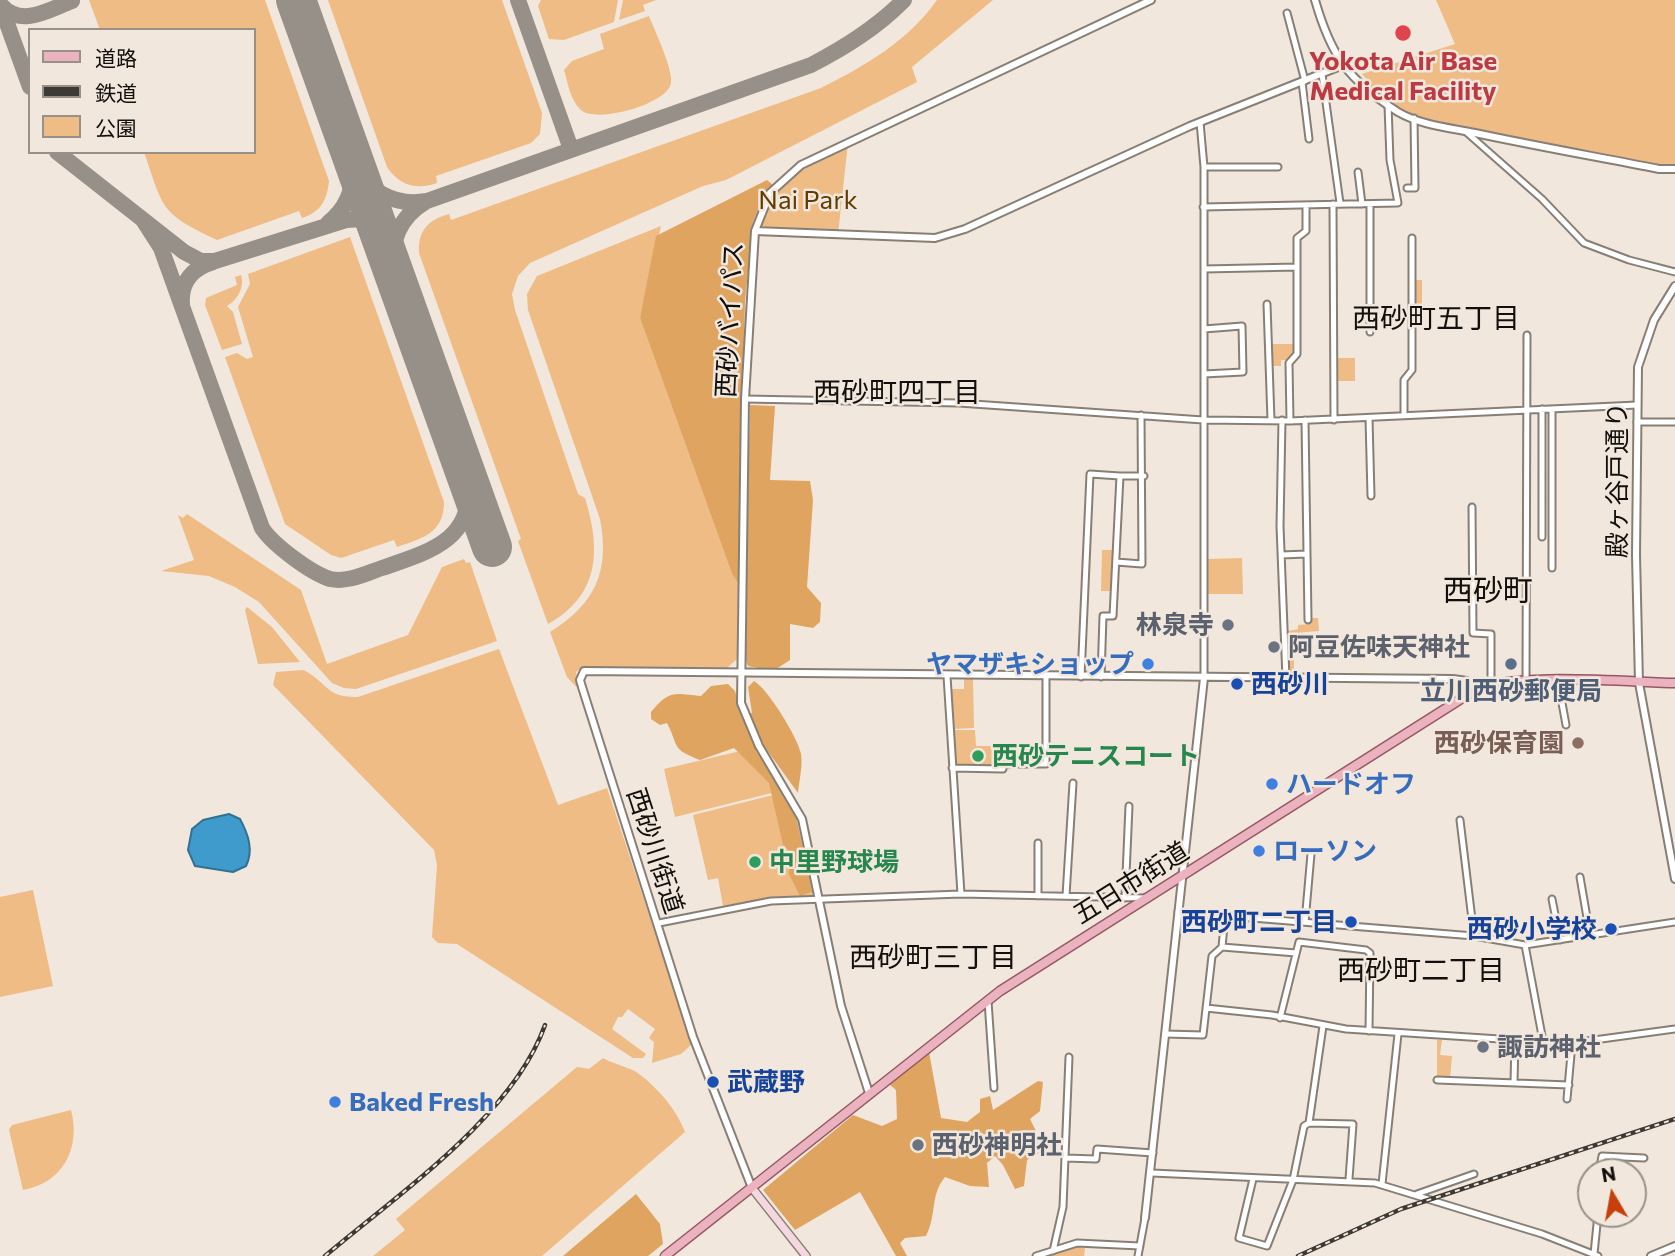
<!DOCTYPE html>
<meta charset="utf-8">
<style>
body{margin:0}
#map{position:relative;width:1675px;height:1256px;overflow:hidden;background:#f1e7dd;font-family:Commissioner,"Noto Sans JP",sans-serif}
canvas{display:block}
.legend{position:absolute;left:28px;top:28px;width:228px;height:126px;box-sizing:border-box;background:#f1e7dd;border:2px solid #989189;margin:0;padding:9px 12px;list-style:none;font-size:21px;color:#120f0c}
.legend li{display:flex;align-items:center;gap:14px;height:35px}
.legend b{width:35px;border:2px solid #989189}
.north{position:absolute;left:1577px;top:1158px;width:70px;height:70px;box-sizing:border-box;background:#f1e7dd;border:2px solid #989189;border-radius:50%;rotate:350deg;font-size:19px;font-weight:700;line-height:28px;text-align:center;color:#120f0c}
.north::after{content:'';display:block;margin:auto;width:24px;height:32px;background:#c73f0a;clip-path:polygon(50% 0,100% 100%,50% 72%,0 100%)}
</style>
<div id="map">
<canvas width="1675" height="1256"></canvas>
<ul class="legend">
<li><b style="height:9px;background:#ebb2bf"></b>道路</li>
<li><b style="height:9px;background:#3d3934"></b>鉄道</li>
<li><b style="height:19px;background:#eebc84"></b>公園</li>
</ul>
<div class="north">N</div>
</div>
<script>
const g = document.querySelector('canvas').getContext('2d');
g.lineJoin = 'round';
function fillPath(path, color) {
  g.fillStyle = color;
  g.fill(path, 'evenodd');
}
function trace(path, color, width, dash) {
  g.strokeStyle = color;
  g.lineWidth = width;
  g.lineCap = dash ? 'butt' : 'round';
  g.setLineDash(dash || []);
  g.stroke(path);
}
function write(font, color, halo, rows, align = 'center') {
  g.font = font + ' Commissioner,"Noto Sans JP",sans-serif';
  g.lineWidth = 5;
  g.setLineDash([]);
  g.textBaseline = 'middle';
  g.strokeStyle = halo;
  g.fillStyle = color;
  for (const [text, x, y, turn = 0] of rows) {
    g.save();
    g.translate(x, y);
    g.rotate((+turn || 0) * Math.PI / 180);
    g.textAlign = isNaN(turn) ? turn : align;
    if (halo) g.strokeText(text, 0, 0);
    g.fillText(text, 0, 0);
    g.restore();
  }
}
fillPath(new Path2D(`
 M89,0H265L329,181C327,200 321,212 302,218L299,211L217,240C160,213 164,210 144,152H254V30H100Z
 M328,0H502L542,113L540,134L531,143L436,176L437,183C416,190 400,186 387,167Z
 M541,0H618L614,22L564,40L549,39L538,6Z
 M623,0H656L643,5L645,11L619,20Z
 M937,0H993L912,67L917,82L726,180L703,186L530,263L518,276L512,294L515,310L578,494L585,498C601,550 600,595 548,624L518,541L521,539L419,253C418,230 428,220 449,214L451,220L821,88C865,66 908,41 937,0Z
 M1436,0H1675V168L1659,169L1418,120L1398,112L1367,83L1369,82L1362,74L1455,44Z
 M649,16C655,32 673,68 671,83C668,104 596,124 581,110C570,100 568,83 564,70L572,61L604,49L600,34Z
 M848,143L838,234L755,231C774,174 798,168 848,143Z
 M661,226L640,318L732,574L738,583L737,659L727,668L582,667L576,672L580,691L567,677L550,632C595,604 610,572 600,519L528,310L527,294L537,276Z
 M350,237L444,502C444,533 423,538 397,547L394,540L341,558L331,555L285,524L225,357L237,353L247,359L253,357L238,307L250,284L248,274Z
 M241,275C245,288 237,300 227,306L233,312L242,344L222,350L205,305L206,298L237,285L235,277Z
 M1416,280H1422V310H1416Z
 M1272,344H1295V353L1289,360H1281V366H1272Z
 M1336,358H1355V381H1335Z
 M187,514L301,590L327,664L408,635L442,567L464,559L466,563L470,562L497,641L356,689L344,688L332,683L259,602L235,587L209,576L161,571L194,560L178,515L183,518Z
 M1102,550H1114L1112,591H1101Z
 M1242,558L1243,594H1208L1207,559Z
 M247,607L272,627L300,662L258,664L245,610Z
 M1311,618H1318L1319,631L1294,633V675H1288V631L1298,629V625L1311,624Z
 M499,649L558,805L607,788L692,1044L681,1054L652,1063L654,1042L649,1038L655,1029L628,1009L622,1017H618L612,1029L646,1054L643,1058H633L457,944L438,943L432,937L437,865L434,850L273,685L276,672L303,670C327,681 325,698 358,697Z
 M964,679H973L974,728L953,729L951,689H964Z
 M953,730H975L976,746H999L1002,767L955,766Z
 M749,749L780,791L675,817L664,769Z
 M781,793C802,824 806,860 813,896L776,897L723,906L718,878L708,880L693,815Z
 M33,890L53,986L0,997V897Z
 M1498,914L1500,922L1477,926L1475,918Z
 M1437,1040H1442L1440,1055L1452,1056L1450,1078L1437,1077Z
 M603,1058C613,1064 632,1068 639,1074C659,1089 676,1109 685,1132L542,1256H373L405,1230L396,1219L577,1067L589,1069Z
 M71,1110C81,1148 63,1183 23,1190L9,1130L12,1125Z
 M1075,1246L1085,1248L1084,1256H1051Z`), '#eebc84');
fillPath(new Path2D(`
 M767,180L773,185L762,200L753,222L745,301L738,583L732,574L640,318L656,236Z
 M750,405L775,406L770,480L810,481L813,500L807,587L821,603L820,622L813,628L790,624V660L773,671L748,666L744,657Z
 M754,681C768,689 798,738 801,754C803,765 799,782 798,793L764,746L756,751L794,807L812,892L800,896L789,874V864L795,856L783,845L769,783L734,748L700,760C670,748 680,748 667,723L660,725L651,719V712C669,690 674,693 701,696L711,686L728,684L735,691L742,715L752,713L748,687Z
 M929,1052L941,1118L967,1122L980,1112V1099L990,1096L993,1110L1038,1081L1043,1082L1040,1111L1030,1119L1036,1131L1039,1153L1027,1160L1024,1186L1015,1189L1003,1165L995,1156L987,1163L989,1187L970,1186L945,1177C930,1195 937,1214 926,1236L905,1238L900,1243L907,1256H896L860,1192L795,1230L763,1190L853,1115L882,1126L897,1119L896,1090L889,1084Z
 M636,1194L660,1224L663,1244L648,1256H563Z`), '#dfa45f');
const water = new Path2D(`
 M229,814L240,819C248,834 254,850 246,866L233,872L195,866L188,850L192,829L203,820Z`);
fillPath(water, '#3f9bcb');
trace(water, '#327192', 2);
trace(new Path2D(`
 M518,0L571,149
 M0,4L30,87
 M1,5C21,28 48,10 72,1
 M57,152L184,252L201,261H215L346,220L364,219L376,225
 M357,170C374,195 397,206 427,201L811,65C846,47 876,28 904,0
 M143,220L161,248L262,528C273,545 311,573 330,579C348,583 367,573 382,568C429,552 478,539 467,477
 M328,223C350,206 356,183 352,156
 M393,271C391,242 398,218 425,202
 M182,304C180,281 193,268 213,262`), '#979088', 16);
trace(new Path2D(`
 M296,0L492,547`), '#979088', 40);
const minor = new Path2D(`
 M1287,13L1305,81
 M1322,74L1340,203
 M1302,82L1309,139
 M1200,122L1204,167V678
 M1465,131L1542,199L1584,243L1629,260L1675,272
 M1204,167H1278
 M1358,172L1362,204
 M1407,188H1415L1414,118
 M1333,204L1334,420
 M1370,204V332
 M1203,207L1398,203L1390,160L1388,105
 M1204,269L1297,267
 M1267,304L1271,420
 M1204,329L1242,326L1243,372L1204,374
 M745,399L959,403L1203,420L1290,421L1637,405
 M1404,415V380L1412,370V238
 M1369,418L1371,496
 M1282,420L1280,526L1286,679
 M1305,420L1308,620
 M1290,421L1289,363L1297,354V238L1306,231V205
 M1637,422H1675
 M1472,507L1473,633L1491,634V683
 M1542,537V409
 M1281,555L1307,554
 M1116,562L1142,564L1141,415
 M1552,568V409
 M947,676L961,894
 M1081,677L1090,474L1120,476
 M1101,677L1103,616H1113L1120,476H1144
 M1526,681L1527,335
 M1558,681L1566,725
 M952,768L1003,769V764H1046V676
 M1460,820L1474,936
 M1580,877L1590,935
 M1038,896V843
 M1066,896L1073,783
 M1125,898L1129,806
 M1552,899L1560,940
 M1178,912L1474,936L1525,945L1675,922
 M1225,915L1222,947L1296,953
 M1305,922L1311,854
 M659,923L771,901L961,894L1147,898
 M1525,945L1543,1041
 M988,1001L994,1088
 M1206,1008L1272,1015L1346,1029L1515,1040L1572,1043L1675,1029
 M1280,1018L1299,942L1366,950L1370,953L1369,1031
 M1165,1034L1203,1035L1212,956L1222,947
 M1437,1080L1569,1085
 M1514,1083L1515,1040
 M1567,1099L1572,1043
 M1309,1123L1353,1124L1349,1179
 M1066,1158L1096,1159L1097,1149L1153,1153
 M1599,1172L1602,1156L1644,1158
 M1152,1173L1375,1183L1542,1234L1598,1256
 M1253,1179L1239,1238L1267,1246L1293,1180L1304,1126L1309,1123L1323,1026
 M1382,1184L1398,1034
 M1417,1194L1474,1174
 M1053,1251L1063,1207L1069,1057
 M1594,1254L1598,1214
 M1036,1256L1077,1243L1140,1246
 M1138,1256L1145,1218`);
const tertiary = new Path2D(`
 M1315,0C1331,56 1348,80 1398,112C1420,125 1451,128 1475,133C1536,146 1598,157 1659,169H1675
 M755,231L935,238L965,229L1190,126L1343,65
 M1675,286L1654,320L1638,367L1636,555L1639,683L1675,879
 M869,1093L841,1006L802,819L759,746L741,703L745,399L755,231L770,193L801,165L1151,0
 M752,1188L693,1037L582,687L580,680L584,671L1453,679L1467,681L1475,690
 M1145,1218L1204,678
 M1651,1256L1675,1246`);
const secondary = new Path2D(`
 M752,1188L806,1256`);
const primary = new Path2D(`
 M665,1256L1000,991L1475,690C1512,672 1628,682 1675,683`);
trace(minor, '#877f76', 9);
trace(tertiary, '#877f76', 10);
trace(secondary, '#877f76', 10);
trace(primary, '#965764', 11);
trace(minor, '#fff', 5);
trace(tertiary, '#fff', 6);
trace(secondary, '#f5d8df', 7);
trace(primary, '#ebb2bf', 8);
const rail = new Path2D(`
 M325,1256C397,1195 513,1116 545,1025
 M1298,1256L1401,1209L1675,1119`);
trace(rail, '#3d3934', 4.5);
trace(rail, '#f1e7dd', 2, [5]);
for (const [x, y, r, color] of [
 [1403,33,9,"#e0444e"],
 [1228,625,7,"#6b7280"],
 [1274,647,7,"#6b7280"],
 [1148,664,7,"#3f7fe0"],
 [1511,664,7,"#5c6f8a"],
 [1237,684,7,"#1a4fb4"],
 [1578,743,7,"#8d6e63"],
 [978,756,7,"#2e9e5b"],
 [1272,784,7,"#3f7fe0"],
 [1259,851,7,"#3f7fe0"],
 [755,862,7,"#2e9e5b"],
 [1351,922,7,"#1a4fb4"],
 [1611,929,7,"#1a4fb4"],
 [1483,1047,7,"#6b7280"],
 [713,1082,7,"#1a4fb4"],
 [335,1102,7,"#3f7fe0"],
 [918,1145,7,"#6b7280"]
]) {
  const dot = new Path2D();
  dot.arc(x, y, r, 0, 2 * Math.PI);
  g.fillStyle = color;
  g.fill(dot);
  trace(dot, '#f1e7dd', 2.5);
}
write('bold 26px', '#be3a42', '#f1e7dd', [
 ["Yokota Air Base",1403,61],
 ["Medical Facility",1403,91]
]);
write('26px', '#613b00', '#f1e7dd', [
 ["Nai Park",808,200]
]);
write('26px', '#120f0c', '#f1e7dd', [
 ["西砂バイパス",730,320,-87],
 ["殿ヶ谷戸通り",1617,480,-90],
 ["西砂川街道",655,851,72],
 ["五日市街道",1131,883,-32]
]);
write('bold 26px', '#5b616d', '#f1e7dd', [
 ["林泉寺",1214,625,"right"],
 ["阿豆佐味天神社",1288,647],
 ["諏訪神社",1497,1047],
 ["西砂神明社",932,1145]
], 'left');
write('bold 26px', '#366cbe', '#f1e7dd', [
 ["ヤマザキショップ",1134,664,"right"],
 ["ハードオフ",1286,784],
 ["ローソン",1273,851],
 ["Baked Fresh",349,1102]
], 'left');
write('bold 26px', '#164399', '#f1e7dd', [
 ["西砂川",1251,684],
 ["西砂町二丁目",1337,922,"right"],
 ["西砂小学校",1597,929,"right"],
 ["武蔵野",727,1082]
], 'left');
write('bold 26px', '#4e5e75', '#f1e7dd', [
 ["立川西砂郵便局",1511,691]
]);
write('bold 26px', '#785e54', '#f1e7dd', [
 ["西砂保育園",1564,743]
], 'right');
write('bold 26px', '#27864d', '#f1e7dd', [
 ["西砂テニスコート",992,756],
 ["中里野球場",769,862]
], 'left');
write('28px', '#120f0c', '#f1e7dd', [
 ["西砂町五丁目",1436,319],
 ["西砂町四丁目",897,393],
 ["西砂町三丁目",933,958],
 ["西砂町二丁目",1421,971]
]);
write('30px', '#120f0c', '#f1e7dd', [
 ["西砂町",1488,591]
]);
</script>
